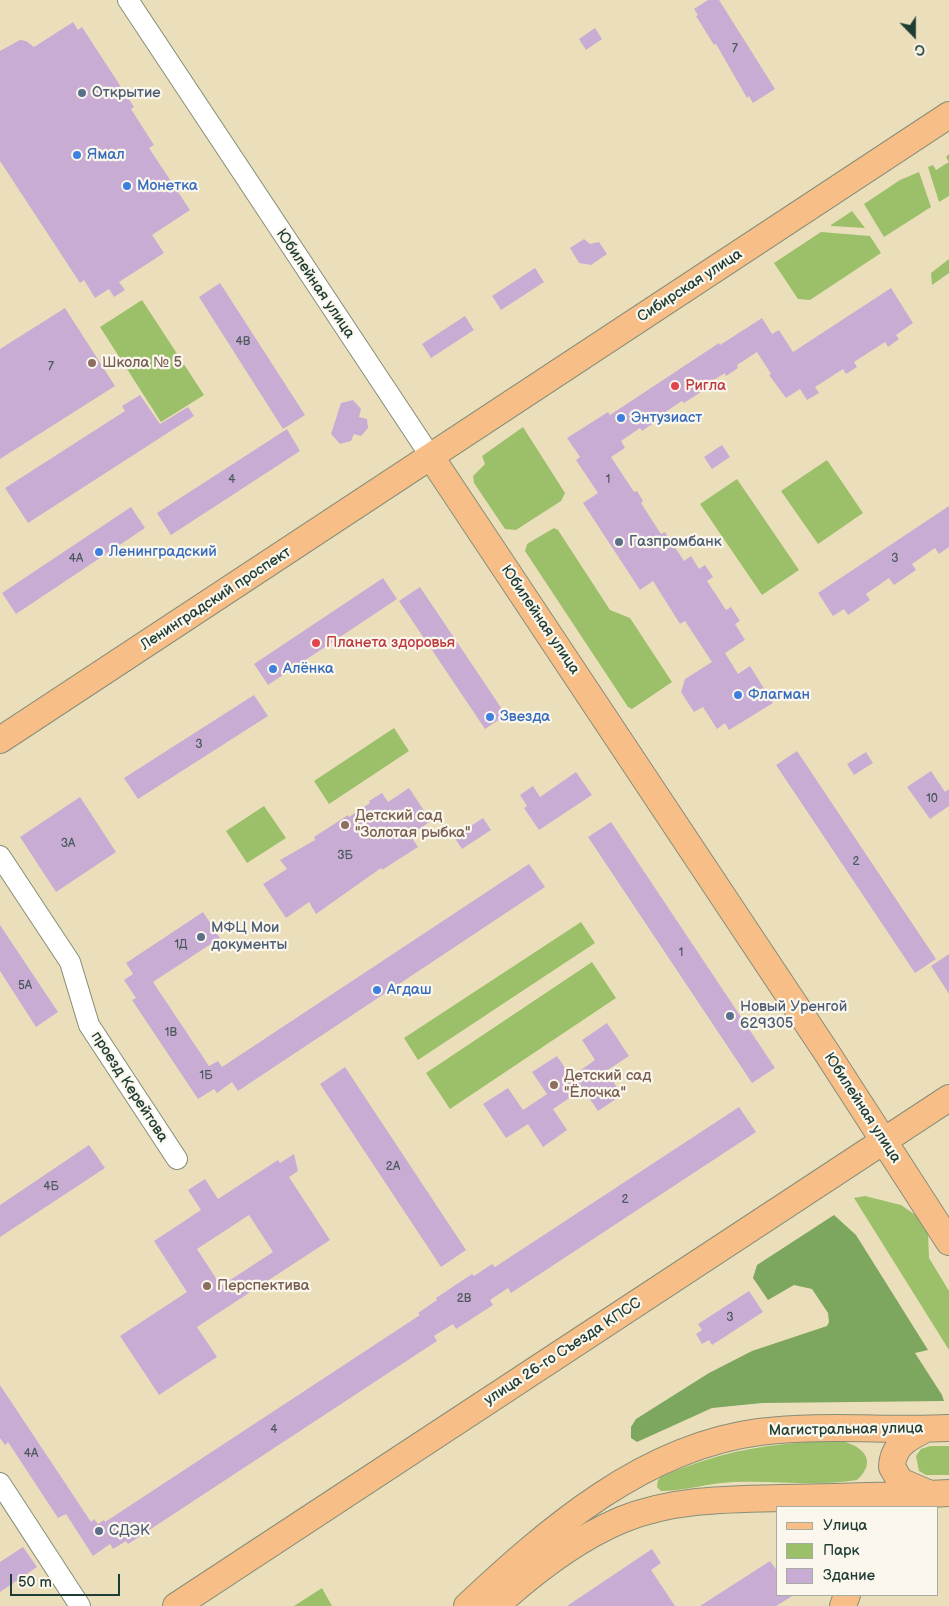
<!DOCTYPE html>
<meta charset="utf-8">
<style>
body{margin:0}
#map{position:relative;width:949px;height:1606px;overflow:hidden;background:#ebdfbb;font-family:"Balsamiq Sans",sans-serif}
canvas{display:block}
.legend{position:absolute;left:776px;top:1506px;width:162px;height:90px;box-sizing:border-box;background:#fbf7ec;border:1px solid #a3ada2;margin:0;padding:6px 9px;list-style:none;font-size:15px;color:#1f3d34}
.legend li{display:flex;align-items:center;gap:10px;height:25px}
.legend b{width:25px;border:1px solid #a3ada2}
.north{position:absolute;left:889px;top:10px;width:50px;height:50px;-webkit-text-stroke:4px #fbf7ec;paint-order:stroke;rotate:158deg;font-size:14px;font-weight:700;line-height:20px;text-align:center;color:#1f3d34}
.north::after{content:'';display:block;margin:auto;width:18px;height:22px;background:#1f3d34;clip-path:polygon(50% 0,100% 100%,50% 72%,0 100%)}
.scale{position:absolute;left:10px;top:1574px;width:110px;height:22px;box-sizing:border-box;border:2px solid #1f3d34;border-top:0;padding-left:6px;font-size:15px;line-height:18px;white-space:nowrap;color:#1f3d34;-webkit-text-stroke:4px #fbf7ec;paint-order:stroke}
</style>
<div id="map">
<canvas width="949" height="1606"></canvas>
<ul class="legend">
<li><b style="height:6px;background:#f7be87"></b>Улица</li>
<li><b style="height:14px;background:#9cc06a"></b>Парк</li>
<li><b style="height:14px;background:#c9acd4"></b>Здание</li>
</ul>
<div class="north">С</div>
<div class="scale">50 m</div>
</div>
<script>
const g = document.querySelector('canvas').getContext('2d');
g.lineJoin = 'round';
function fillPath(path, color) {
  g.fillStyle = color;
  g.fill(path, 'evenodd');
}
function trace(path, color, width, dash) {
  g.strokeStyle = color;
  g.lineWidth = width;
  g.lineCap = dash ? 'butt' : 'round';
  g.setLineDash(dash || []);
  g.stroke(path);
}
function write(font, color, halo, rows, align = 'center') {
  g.font = font + ' "Balsamiq Sans",sans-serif';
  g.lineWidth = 4.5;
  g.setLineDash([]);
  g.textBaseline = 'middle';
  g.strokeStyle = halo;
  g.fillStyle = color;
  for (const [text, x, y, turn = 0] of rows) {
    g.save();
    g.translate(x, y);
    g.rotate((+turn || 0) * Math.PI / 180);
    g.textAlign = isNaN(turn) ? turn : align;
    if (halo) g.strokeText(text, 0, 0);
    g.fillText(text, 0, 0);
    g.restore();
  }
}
fillPath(new Path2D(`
 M949,154V196L939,202L928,167L933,165L936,170L949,162L946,157Z
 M919,172L931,207L884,237L864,204L900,180Z
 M852,211L865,228L831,226V225Z
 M821,232L870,236L881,253L810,300L798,299L774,263Z
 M949,259V273L932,285L931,273Z
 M142,300L204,395L161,422L100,327Z
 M523,427L565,493L561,501L516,530L505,529L474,483L473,476L485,464L482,456Z
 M827,460L863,513L818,544L781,491Z
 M737,479L799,570L762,595L700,504Z
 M554,528L558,530L610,610L630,618L672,682L632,709L628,707L525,551L527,544Z
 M394,728L409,751L329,804L314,781Z
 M264,806L286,838L247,863L226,831Z
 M581,922L595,943L418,1060L404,1038Z
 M592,962L616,998L450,1109L426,1073Z
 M865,1196L901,1205L917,1216L928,1232L929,1258L949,1291V1350L854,1198Z
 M837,1440C860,1444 880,1459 857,1480C817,1487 774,1480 734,1482C709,1483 684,1491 661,1491L657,1487L658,1480L661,1477C725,1449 769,1444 837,1440Z
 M930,1446H949V1475H926L919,1471L916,1456L921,1449Z
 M322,1588L332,1606H294Z`), '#9cc06a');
fillPath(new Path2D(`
 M834,1215L856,1235L928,1350L915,1353L942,1395L944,1401L762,1403L712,1408L637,1442L631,1438V1427L636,1419L709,1373L752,1351L827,1326L829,1322L828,1313L812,1289L794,1285L768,1300L753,1278L757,1265Z`), '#7da65e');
fillPath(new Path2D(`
 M708,0H719L775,89L753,103L749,96L747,98L716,44L714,45L696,16L698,15L694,9Z
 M73,22L78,30L82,27L134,107L131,109L154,145L149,148L190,210L152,235L164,253L119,282L125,290L114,297L109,289L95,298L84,280L80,283L0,161V51L20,40L26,41L34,47Z
 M595,28L602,39L586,50L579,39Z
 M584,239L590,244L599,242L607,254L591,265L579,263L570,248Z
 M535,268L544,282L501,310L492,296Z
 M220,283L305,415L283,429L199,297Z
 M891,288L913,323L896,335L899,339L888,347L885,342L854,362L857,367L846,374L843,369L815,387L819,393L807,400L800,389L786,398L769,375L771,374L757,352L737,365L738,368L726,376L725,373L699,389L701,392L684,403L682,401L656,418L658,420L642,431L640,428L621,441L625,448L611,457L634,492L637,491L643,501L641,503L661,534L665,532L684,561L691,556L699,569L705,565L713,577L707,581L726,610L731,607L740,621L735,624L745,640L725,653L738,674L750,666L773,703L729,730L725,723L717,729L703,707L694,712L681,692L685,679L712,662L685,621L680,624L653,581L640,590L583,503L598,493L576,460L580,457L567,438L608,412L610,415L719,343L720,345L762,318L772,334L779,330L793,352Z
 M65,308L115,386L0,459V349Z
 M465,316L474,330L431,358L422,344Z
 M140,395L160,424L188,407L194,416L28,523L5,488L125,411L122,406Z
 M353,400L361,409L359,417L367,419L368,428L361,436L354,434L351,441L340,444L331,434L341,403Z
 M287,429L300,451L171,535L157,513Z
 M722,445L730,457L712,469L704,457Z
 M949,506V547L939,554L935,548L912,564L916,570L894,585L889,578L866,594L870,600L848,615L844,609L833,616L818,593Z
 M131,507L145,528L16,614L2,593Z
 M383,578L397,599L268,685L254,664Z
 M420,587L506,715L485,729L399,601Z
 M254,695L268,716L138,799L124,778Z
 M797,751L936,959L915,973L776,765Z
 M866,752L873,763L854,775L847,764Z
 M931,771L945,792L949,789V806L930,819L907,787Z
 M576,772L592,795L539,830L524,808L527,806L520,795L533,786L540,797Z
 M409,788L431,821L410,835L418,847L382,870L381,868L316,914L309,902L286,918L263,884L287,869L280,860L315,840L314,837L348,815L349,817L370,803L369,801L382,793L388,802Z
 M80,797L116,852L56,892L20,837Z
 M483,818L491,830L462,849L454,837Z
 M611,822L775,1068L752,1083L588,837Z
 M529,864L545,887L238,1091L232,1082L217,1093L214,1089L198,1099L132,1000L136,998L124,980L133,974L126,963L203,912L220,938L153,982L209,1066L218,1061L222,1067Z
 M0,925L58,1012L36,1027L0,971Z
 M949,954V994L931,966Z
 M607,1023L629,1056L606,1071L622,1095L598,1111L583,1089L553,1109L567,1130L543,1147L528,1124L506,1138L483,1104L508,1088L523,1110L547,1094L532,1072L557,1056L571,1077L595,1060L582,1040Z
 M345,1067L466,1250L441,1267L320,1084Z
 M739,1107L756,1132L511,1293L508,1288L490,1300L493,1305L456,1329L453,1324L434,1336L437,1341L128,1544L126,1541L113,1549L110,1544L93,1556L66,1514L58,1518L8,1442L5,1445L0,1438V1385L91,1522L94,1519L98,1524L104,1520L105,1522L420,1315L418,1313L437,1300L436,1298L472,1274L474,1276L492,1264L495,1267Z
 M89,1145L105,1168L0,1237V1205Z
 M294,1154L298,1171L289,1177L330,1240L197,1327L217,1357L159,1395L120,1336L187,1292L154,1241L201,1210L188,1190L205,1179L218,1199L278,1160L280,1163ZM249,1215L273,1252L221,1286L197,1249Z
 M749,1291L763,1312L712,1345L709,1340L702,1344L696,1334L702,1330L698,1324Z
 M23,1547L37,1567L0,1592V1562Z
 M652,1549L661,1563L651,1570L675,1606H567Z
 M770,1561L778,1572V1595H794L776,1606H700Z`), '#c9acd4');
const minor = new Path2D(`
 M128,0L431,457
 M0,856L70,962L89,1025L177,1159
 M0,1483L80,1606`);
const major = new Path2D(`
 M431,457L827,1053L949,1242
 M0,740L949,115
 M926,1429C908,1438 893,1445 892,1467L900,1481L928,1493
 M176,1606L949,1098
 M467,1606C549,1529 644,1447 759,1432C822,1424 886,1431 949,1428
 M496,1606C533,1572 574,1540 621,1520C672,1499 728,1499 782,1498C837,1497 893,1496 949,1493
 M843,1606L847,1595`);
trace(minor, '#858e78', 22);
trace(major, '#858e78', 28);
trace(minor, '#fff', 20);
trace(major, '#f7be87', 26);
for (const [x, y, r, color] of [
 [82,93,5,"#5c6f8a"],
 [77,155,5,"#3f7fe0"],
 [127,186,5,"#3f7fe0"],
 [92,363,5,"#8d6e63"],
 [675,386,5,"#e0444e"],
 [621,418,5,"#3f7fe0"],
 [619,542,5,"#5c6f8a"],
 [99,552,5,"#3f7fe0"],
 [316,643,5,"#e0444e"],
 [273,669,5,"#3f7fe0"],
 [738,695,5,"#3f7fe0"],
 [490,717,5,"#3f7fe0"],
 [345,825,5,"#8d6e63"],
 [201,937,5,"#5c6f8a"],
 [377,990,5,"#3f7fe0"],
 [730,1016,5,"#5c6f8a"],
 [554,1085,5,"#8d6e63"],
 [207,1286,5,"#8d6e63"],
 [99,1531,5,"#5c6f8a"]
]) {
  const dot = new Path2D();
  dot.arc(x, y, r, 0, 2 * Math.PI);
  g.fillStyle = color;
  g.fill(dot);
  trace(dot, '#fbf7ec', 2);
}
write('12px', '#4a595c', null, [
 ["7",735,49],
 ["4В",243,342],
 ["7",51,367],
 ["4",232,480],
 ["1",608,480],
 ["4А",76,559],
 ["3",895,559],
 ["3",199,745],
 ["10",932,799],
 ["3А",68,844],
 ["3Б",345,856],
 ["2",856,862],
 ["1Д",181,945],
 ["1",681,953],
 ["5А",25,986],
 ["1В",171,1033],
 ["1Б",206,1076],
 ["2А",393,1167],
 ["4Б",51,1187],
 ["2",625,1200],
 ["2В",464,1299],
 ["3",730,1318],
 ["4",274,1430],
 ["4А",31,1454]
]);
write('15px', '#4e5e75', '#fbf7ec', [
 ["Открытие",92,93],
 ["Газпромбанк",629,542],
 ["МФЦ Мои",211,928],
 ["документы",211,945],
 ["Новый Уренгой",740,1007],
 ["629305",740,1024],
 ["СДЭК",109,1531]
], 'left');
write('15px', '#366cbe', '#fbf7ec', [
 ["Ямал",87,155],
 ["Монетка",137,186],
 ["Энтузиаст",631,418],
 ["Ленинградский",109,552],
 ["Алёнка",283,669],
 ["Флагман",748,695],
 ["Звезда",500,717],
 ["Агдаш",387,990]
], 'left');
write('15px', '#1f3d34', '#fbf7ec', [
 ["Юбилейная улица",315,284,56],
 ["Сибирская улица",690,286,-33],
 ["Ленинградский проспект",216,599,-33],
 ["Юбилейная улица",540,620,56],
 ["проезд Керейтова",129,1087,57],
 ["Юбилейная улица",862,1108,57],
 ["улица 26-го Съезда КПСС",563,1352,-33],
 ["Магистральная улица",846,1430,-1]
]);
write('15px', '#785e54', '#fbf7ec', [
 ["Школа № 5",102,363],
 ["Детский сад",355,816],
 ["\"Золотая рыбка\"",355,833],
 ["Детский сад",564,1076],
 ["\"Ёлочка\"",564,1093],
 ["Перспектива",217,1286]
], 'left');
write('15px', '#be3a42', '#fbf7ec', [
 ["Ригла",685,386],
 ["Планета здоровья",326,643]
], 'left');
</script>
